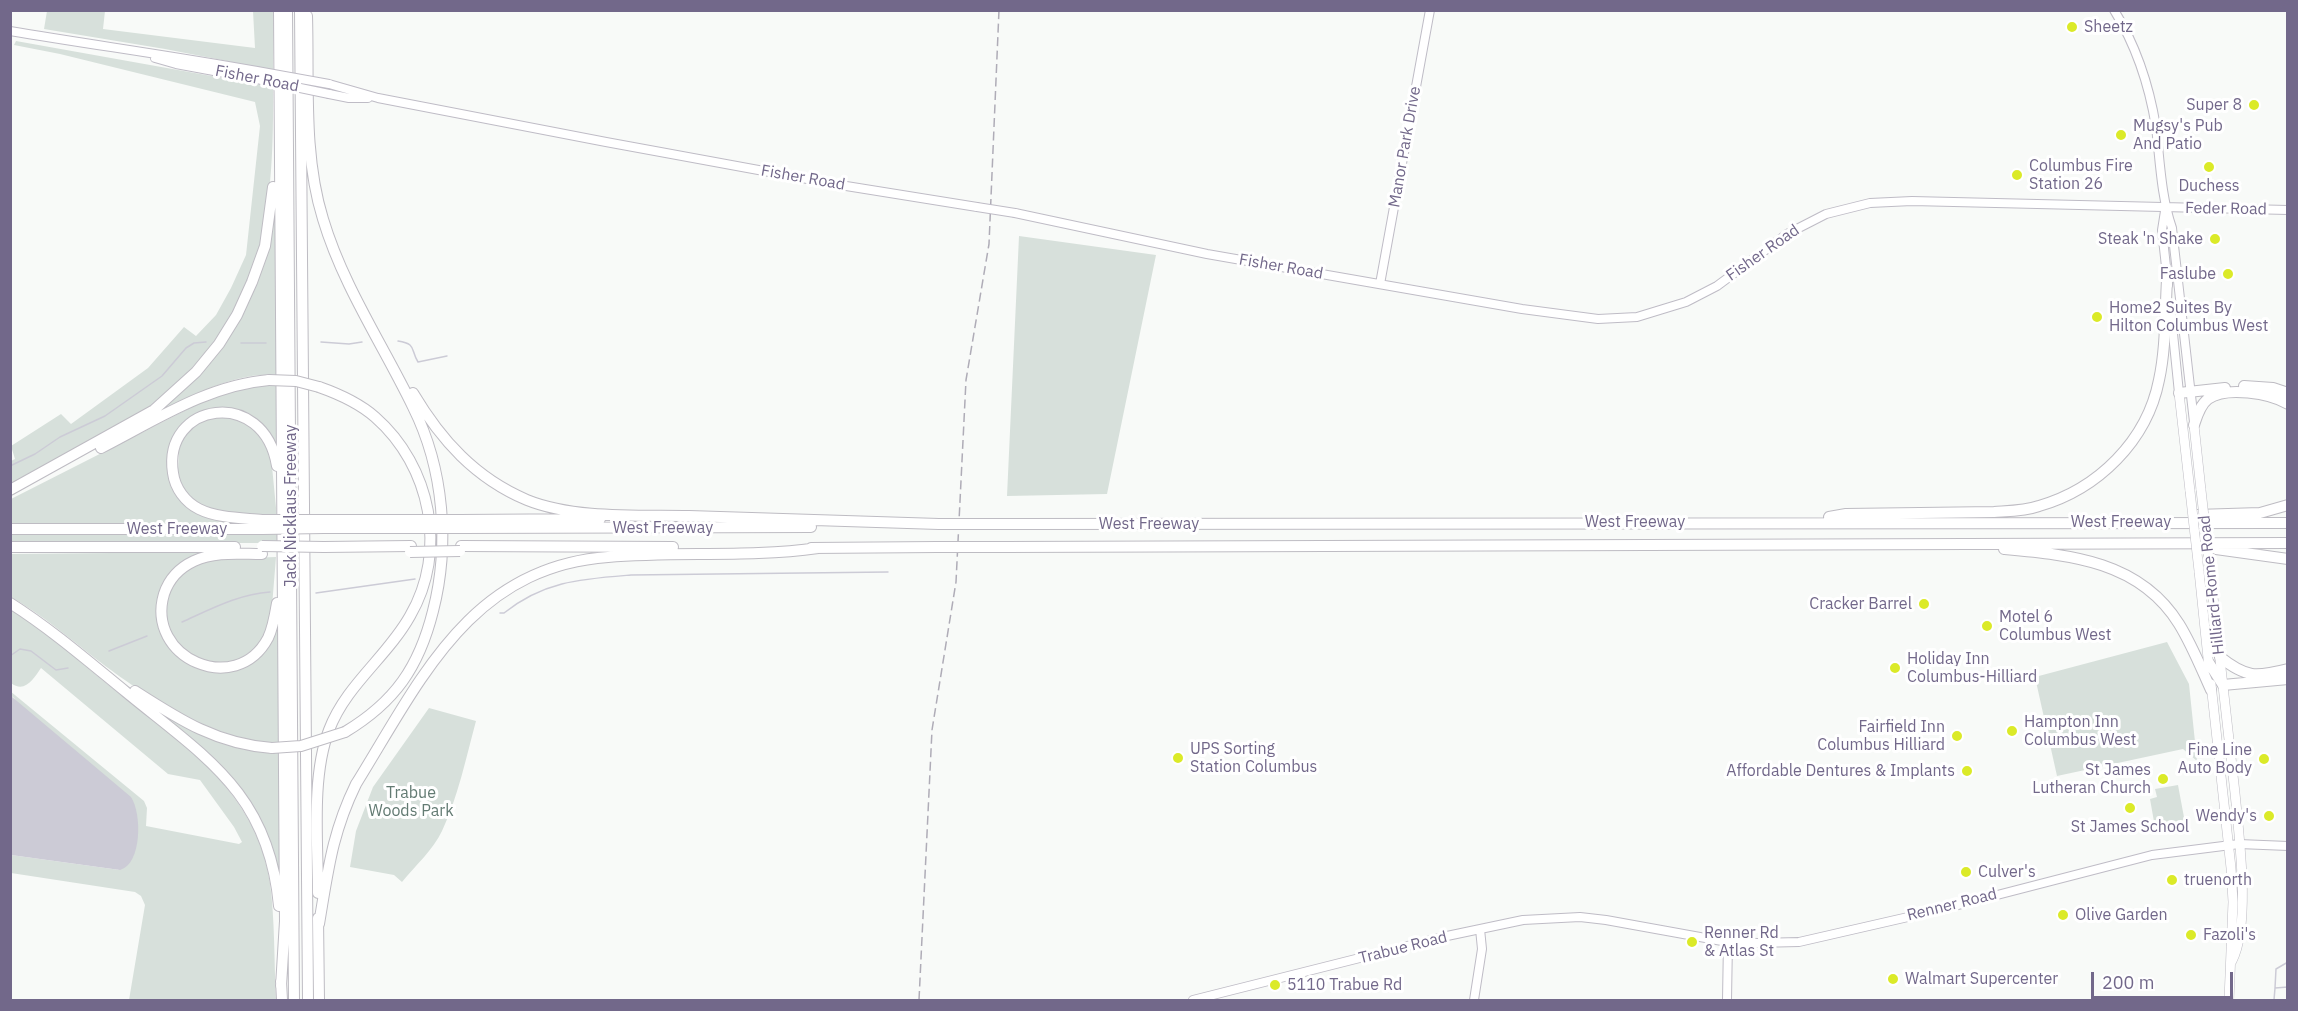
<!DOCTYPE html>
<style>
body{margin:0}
#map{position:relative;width:2298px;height:1011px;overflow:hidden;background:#f8faf8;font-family:"IBM Plex Sans",sans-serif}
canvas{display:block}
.frame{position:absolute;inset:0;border:12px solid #72688a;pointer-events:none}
.scale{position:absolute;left:2091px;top:972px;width:142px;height:27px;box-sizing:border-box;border:3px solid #72688a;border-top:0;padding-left:8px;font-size:18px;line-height:21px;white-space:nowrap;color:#72688a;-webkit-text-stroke:4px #fff;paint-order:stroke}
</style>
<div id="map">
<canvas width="2298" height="1011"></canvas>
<div class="frame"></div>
<div class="scale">200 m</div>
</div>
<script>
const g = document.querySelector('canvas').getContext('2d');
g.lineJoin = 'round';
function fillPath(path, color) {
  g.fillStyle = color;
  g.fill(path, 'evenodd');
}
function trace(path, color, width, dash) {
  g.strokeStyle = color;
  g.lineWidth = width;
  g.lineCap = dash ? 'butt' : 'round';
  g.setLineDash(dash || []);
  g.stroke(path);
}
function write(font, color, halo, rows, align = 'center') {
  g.font = font + ' "IBM Plex Sans",sans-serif';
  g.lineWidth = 6;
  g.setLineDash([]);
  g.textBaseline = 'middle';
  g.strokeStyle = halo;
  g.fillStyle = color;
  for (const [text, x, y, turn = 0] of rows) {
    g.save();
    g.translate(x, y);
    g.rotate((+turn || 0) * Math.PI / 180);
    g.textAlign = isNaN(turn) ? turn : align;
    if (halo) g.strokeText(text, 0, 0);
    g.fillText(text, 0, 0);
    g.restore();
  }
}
fillPath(new Path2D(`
 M47,11H105L103,29L255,48L253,11H274L273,70L165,49L44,29Z
 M16,41L273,87C274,201 267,298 180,380C170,389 161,401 150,409C137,418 120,425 106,433C74,450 42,468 11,485V461L15,459L11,446L61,414L71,424L148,368L184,327L196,336L216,315L231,288L246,255L260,126L255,102L60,54L14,45Z
 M276,197V375C230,372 188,399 149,419L185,387L247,299Z
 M1019,236L1156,255L1107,494L1007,496Z
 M276,385L277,447L232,410L180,431L177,492L230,521L229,523L11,525V499L210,398L254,386Z
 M230,415L261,432L271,456L277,518C260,516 222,515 208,509C167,491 164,443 203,419C210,415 222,416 230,415Z
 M10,534H277V543H11Z
 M212,552L181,567L160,615L190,663L243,665L279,620L280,737H278V743C215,743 146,697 96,659C69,638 41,614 11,597L10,554Z
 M276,557L271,619L260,645L235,662L203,663L175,643L166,619L167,601L172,586L182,573L196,564L219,559Z
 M11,610C48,631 81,664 115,690C181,741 258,793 270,883C275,921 274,961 276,1000H129L145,905L141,896L135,892L11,873V855L120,870L14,698L11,696L10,691L144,801L147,808L146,826L239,844L242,842L234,827L200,780L168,774L41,668C34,678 25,694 11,683Z
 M2167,642L2189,684L2197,761L2183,749L2057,776L2035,677Z
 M429,708L476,721C466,758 458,797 442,831C433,850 415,866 402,882L394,875L350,867L356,831L373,787Z
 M168,717C204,737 236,753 279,753L281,883L261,826L167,718Z
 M2178,785L2186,828L2156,833L2150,799L2157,797L2155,789Z`), '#d7e0db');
fillPath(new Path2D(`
 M11,696L131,797C142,813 142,864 120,870L11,855Z`), '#cccbd6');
trace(new Path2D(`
 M398,341C417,344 410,349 418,362L447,356
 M321,342L349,344L362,342
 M241,343H266
 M10,466L35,454L60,437L105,416L162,376L186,348L194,343L206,342
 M316,593L415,579
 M500,613H504C544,581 581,579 631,575L888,572
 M182,622C211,609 239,594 270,592
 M109,651L147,636
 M10,656L20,649L31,651L56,670L68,668
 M2275,988L2276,969L2288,962
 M2274,1000L2275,988L2288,987`), '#cccbd6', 1.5);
const secondary = new Path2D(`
 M2114,10C2137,47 2149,84 2156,127C2160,161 2161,196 2172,228L2194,422
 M10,31C93,45 175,56 257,71
 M155,58L176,64L257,79
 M329,84L378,98L606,142L840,185L977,207
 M329,94L349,98H368
 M2165,211L2162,230L2168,285
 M1015,213L1207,254L1522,309L1598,319L1637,317L1686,302L1717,286L1787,234L1826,214L1870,203L1912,201L2288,210
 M1380,284L1430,10
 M2170,304L2179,393
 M1193,1000L1447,936L1523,920L1580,917L1606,920L1722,941L1757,943L1799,942L1943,909L2152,855L2239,844L2288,846
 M1474,1000L1482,949L1480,929
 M1727,1000L1728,941`);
const primary = new Path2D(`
 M2179,393L2190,491
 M2194,425L2201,490
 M2210,570C2218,645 2227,719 2235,793C2239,836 2251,924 2232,961
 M2199,571L2209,668
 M2211,684L2231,868L2233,902L2229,1000`);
const highway = new Path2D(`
 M279,10L285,921L281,986
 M287,10L294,1000
 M300,10L308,1000
 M307,16C309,83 303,155 323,219C343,286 383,345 413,407C444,469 450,545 433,611C419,667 395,702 345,732
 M2244,386L2273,388L2288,393
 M413,393C441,440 475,478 527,500C574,519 638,515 689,516C772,518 855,521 939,524
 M2179,393L2225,388
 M2194,425C2197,416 2200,405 2208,399C2226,386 2270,393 2288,404
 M101,448C154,421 208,385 269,380
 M10,490L154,410L196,372L219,344L237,315L252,282L265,246L273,187
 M2196,515L2260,513L2288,505
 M1829,517L1846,514L1994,512C2009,511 2025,511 2039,506C2098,489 2147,441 2159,380C2166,348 2165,313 2167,280
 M262,520C242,518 217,518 199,509C185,502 175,488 173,473C162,402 264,386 277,466
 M324,520H411
 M460,520L600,519
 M1005,524L2288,523
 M324,528H411
 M460,528L811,527
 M10,529H262
 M461,546L673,547
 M10,547H235
 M324,547L411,546
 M1005,547L2288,543
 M811,548L937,547
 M2004,549C2071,555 2140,561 2179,624C2192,645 2201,668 2211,690
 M2216,549L2288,559
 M262,554C239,554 215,551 194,561C179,568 169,579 164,594C145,658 236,698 268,638C273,628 275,615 277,603
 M10,603C51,629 88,661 126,692C205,757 269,793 279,906
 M2220,657C2246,678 2256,677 2288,669
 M2209,663L2223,685L2288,679
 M135,691C180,720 217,744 272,748
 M318,893C318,843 311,777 329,730C346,685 387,657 410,616C448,551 431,466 375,417C359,403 339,394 319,387
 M318,918L319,1000
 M319,924C328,871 332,833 356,784C420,681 470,567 608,557C678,551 748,558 818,548
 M281,981L282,1000`);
trace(secondary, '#bfbcc6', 10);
trace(primary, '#bdbbc3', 10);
trace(highway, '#bebcc3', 12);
trace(secondary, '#fff', 8);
trace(primary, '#fff', 9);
trace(highway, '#fff', 10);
trace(new Path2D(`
 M919,1000L932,730L956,582L966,380L989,244L999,10`), '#afacb7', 1.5, [9, 4.5]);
const secondaryBridge = new Path2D(`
 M257,71L329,84
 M257,79L329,94
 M977,207L1015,213`);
const primaryBridge = new Path2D(`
 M2201,490L2210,570
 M2190,491L2199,571`);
const highwayBridge = new Path2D(`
 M269,380L296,381L319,387
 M262,520H324
 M411,520H460
 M939,524H1005
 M411,528H460
 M262,529L324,528
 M262,546L324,547
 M937,547H1005
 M410,552L460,551
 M272,748L301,746L345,732`);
trace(secondaryBridge, '#bfbcc6', 10, []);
trace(primaryBridge, '#bdbbc3', 10, []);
trace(highwayBridge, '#bebcc3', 12, []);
trace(secondaryBridge, '#fff', 8);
trace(primaryBridge, '#fff', 9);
trace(highwayBridge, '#fff', 10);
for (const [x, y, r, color] of [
 [2072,27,6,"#dbea28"],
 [2254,105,6,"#dbea28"],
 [2121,135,6,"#dbea28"],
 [2209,167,6,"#dbea28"],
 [2017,175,6,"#dbea28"],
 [2215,239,6,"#dbea28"],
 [2228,274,6,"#dbea28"],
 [2097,317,6,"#dbea28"],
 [1924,604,6,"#dbea28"],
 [1987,626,6,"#dbea28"],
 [1895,668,6,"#dbea28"],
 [2012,731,6,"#dbea28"],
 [1957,736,6,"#dbea28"],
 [1178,758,6,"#dbea28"],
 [2264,759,6,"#dbea28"],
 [1967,771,6,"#dbea28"],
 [2163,779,6,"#dbea28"],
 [2130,808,6,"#dbea28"],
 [2269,816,6,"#dbea28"],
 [1966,872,6,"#dbea28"],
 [2172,880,6,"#dbea28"],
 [2063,915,6,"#dbea28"],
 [2191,935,6,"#dbea28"],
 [1692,942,6,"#dbea28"],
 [1893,979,6,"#dbea28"],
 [1275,985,6,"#dbea28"]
]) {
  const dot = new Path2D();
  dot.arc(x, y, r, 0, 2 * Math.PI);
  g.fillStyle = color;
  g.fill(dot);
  trace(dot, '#fff', 2);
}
write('16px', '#72688a', '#fff', [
 ["Sheetz",2084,27],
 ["Super 8",2242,105,"right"],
 ["Mugsy's Pub",2133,126],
 ["And Patio",2133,144],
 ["Columbus Fire",2029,166],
 ["Station 26",2029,184],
 ["Duchess",2209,186,"center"],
 ["Steak 'n Shake",2203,239,"right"],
 ["Faslube",2216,274,"right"],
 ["Home2 Suites By",2109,308],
 ["Hilton Columbus West",2109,326],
 ["Cracker Barrel",1912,604,"right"],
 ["Motel 6",1999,617],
 ["Columbus West",1999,635],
 ["Holiday Inn",1907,659],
 ["Columbus-Hilliard",1907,677],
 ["Hampton Inn",2024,722],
 ["Columbus West",2024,740],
 ["Fairfield Inn",1945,727,"right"],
 ["Columbus Hilliard",1945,745,"right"],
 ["UPS Sorting",1190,749],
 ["Station Columbus",1190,767],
 ["Fine Line",2252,750,"right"],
 ["Auto Body",2252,768,"right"],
 ["St James",2151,770,"right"],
 ["Lutheran Church",2151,788,"right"],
 ["Affordable Dentures & Implants",1955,771,"right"],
 ["Wendy's",2257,816,"right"],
 ["St James School",2130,827,"center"],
 ["Culver's",1978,872],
 ["truenorth",2184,880],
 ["Olive Garden",2075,915],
 ["Renner Rd",1704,933],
 ["& Atlas St",1704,951],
 ["Fazoli's",2203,935],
 ["Walmart Supercenter",1905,979],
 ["5110 Trabue Rd",1287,985]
], 'left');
write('16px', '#72688a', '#fff', [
 ["Fisher Road",257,79,11],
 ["Manor Park Drive",1405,147,-80],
 ["Fisher Road",803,178,10],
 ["Feder Road",2226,209,1],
 ["Fisher Road",1763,253,-35],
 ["Fisher Road",1281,267,10],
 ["Jack Nicklaus Freeway",291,506,-90],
 ["West Freeway",1635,522],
 ["West Freeway",2121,522],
 ["West Freeway",1149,524],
 ["West Freeway",663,528],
 ["West Freeway",177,529],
 ["Hilliard-Rome Road",2212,585,-96],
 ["Renner Road",1952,905,-14],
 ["Trabue Road",1403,948,-14]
]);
write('16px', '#637b73', '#fff', [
 ["Trabue",411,793],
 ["Woods Park",411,811]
]);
</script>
